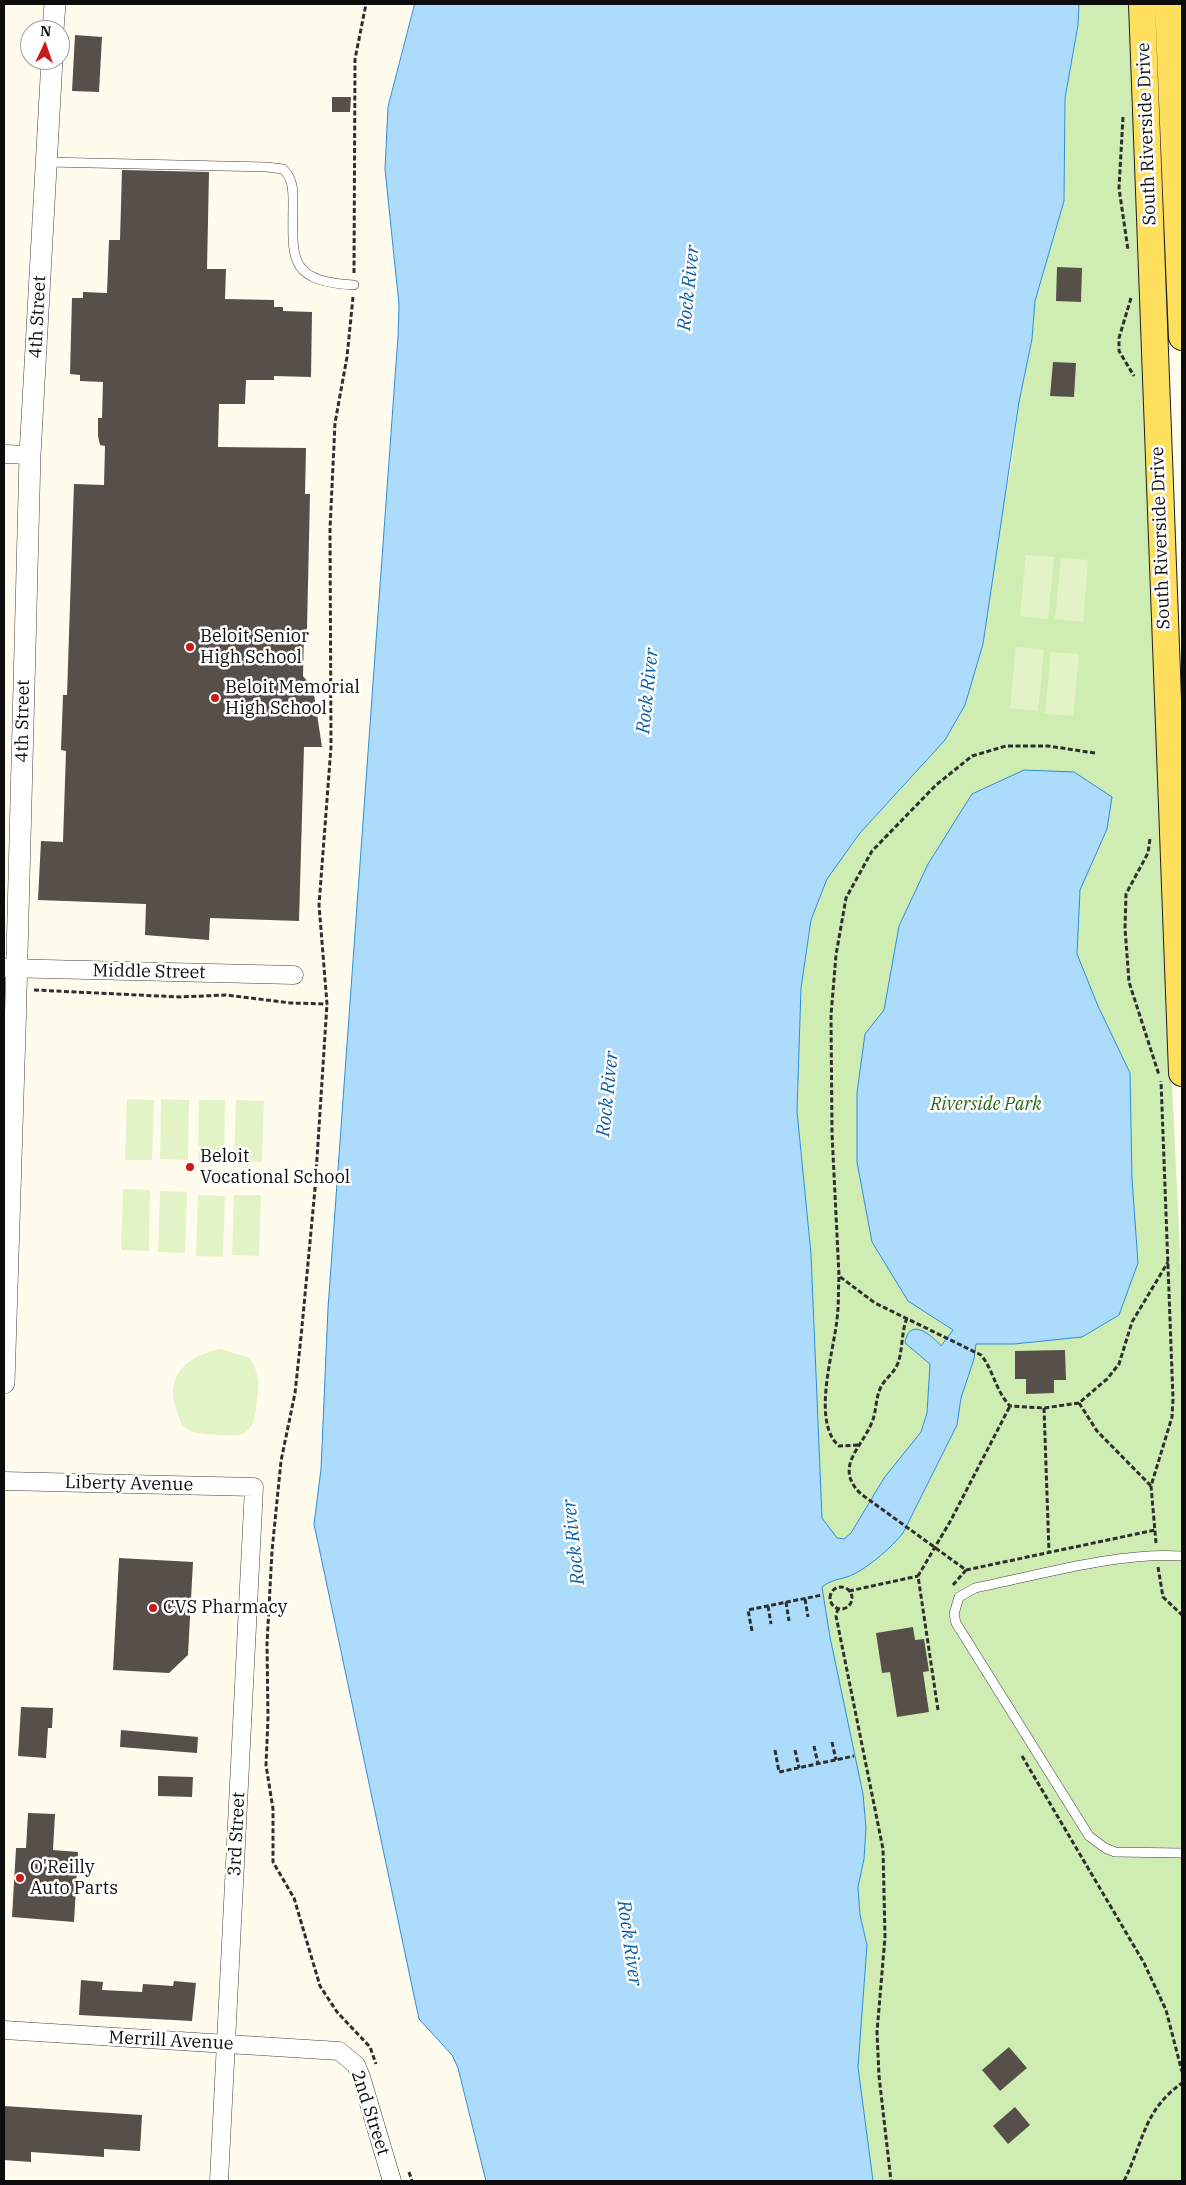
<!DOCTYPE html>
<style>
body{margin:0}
#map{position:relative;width:1186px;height:2185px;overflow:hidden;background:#fffcee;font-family:"IBM Plex Serif",serif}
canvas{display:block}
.frame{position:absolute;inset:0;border:5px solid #0d0d0d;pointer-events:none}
.north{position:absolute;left:20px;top:20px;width:50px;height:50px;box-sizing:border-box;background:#fff;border:1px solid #9e9e9e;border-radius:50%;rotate:3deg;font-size:14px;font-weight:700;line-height:20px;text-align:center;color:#0d0d0d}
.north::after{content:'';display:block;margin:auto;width:18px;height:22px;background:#cb1819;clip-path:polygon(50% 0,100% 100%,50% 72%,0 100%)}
</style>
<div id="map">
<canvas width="1186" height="2185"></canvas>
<div class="frame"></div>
<div class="north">N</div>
</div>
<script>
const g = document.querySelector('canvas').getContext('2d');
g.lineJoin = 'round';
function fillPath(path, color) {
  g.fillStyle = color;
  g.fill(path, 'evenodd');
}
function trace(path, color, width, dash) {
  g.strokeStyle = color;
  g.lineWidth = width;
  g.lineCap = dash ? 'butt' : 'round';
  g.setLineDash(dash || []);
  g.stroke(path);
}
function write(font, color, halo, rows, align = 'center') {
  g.font = font + ' "IBM Plex Serif",serif';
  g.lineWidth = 5;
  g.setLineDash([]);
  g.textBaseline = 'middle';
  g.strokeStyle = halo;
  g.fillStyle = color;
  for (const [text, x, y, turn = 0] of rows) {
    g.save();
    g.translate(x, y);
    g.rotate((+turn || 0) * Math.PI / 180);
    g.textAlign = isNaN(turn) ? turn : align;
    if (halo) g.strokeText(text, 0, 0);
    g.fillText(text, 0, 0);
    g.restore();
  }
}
fillPath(new Path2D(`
 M1079,4H1130L1168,1001L1182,1293V2181H873L858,2067L867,1945L860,1915L858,1887L864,1859L822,1587V1518L811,1254L797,1111L801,988L811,920L827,879L860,833L945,740L965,705L983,644L1005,495L1011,468L1019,402L1032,339L1035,301L1064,201L1065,98L1078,25Z`), '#cfedb3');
fillPath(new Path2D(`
 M1026,555L1054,557L1048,619L1020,616Z
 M1061,558L1088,560L1083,622L1055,619Z
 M1016,647L1044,649L1038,711L1010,708Z
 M1051,652L1079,654L1073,716L1045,713Z
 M127,1099L154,1100L152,1160H125Z
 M161,1099L189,1100L188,1160L160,1159Z
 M199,1100H225L224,1160H198Z
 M236,1100L264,1101L262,1162L234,1161Z
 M123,1189L150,1190L149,1251L121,1250Z
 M160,1191L187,1192L185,1253L158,1252Z
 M198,1195L225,1196L223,1257L196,1256Z
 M234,1195H261L259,1256L232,1255Z
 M221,1349L250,1358C262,1378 258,1387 256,1409C255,1420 252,1430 242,1434C237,1437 199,1434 193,1432C190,1431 185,1427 183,1426C180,1422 177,1413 176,1408C164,1374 191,1354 221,1349Z`), '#e2f4c6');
const water = new Path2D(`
 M415,4H1079L1078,25L1065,98L1064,201L1035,301L1032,339L1019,402L983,644L965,705L945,740L860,833L827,879L811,920L801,988L797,1111L811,1254L822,1518L837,1538L844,1539L851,1533L884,1478L921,1432L927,1413L930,1364L905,1343C909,1316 932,1335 941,1346L953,1330L908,1301L872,1242L857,1162V1093L865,1034L884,1010L899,926L928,864L972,794L1024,770L1074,772L1112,797L1107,829L1080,890L1077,954L1098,1006L1130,1073L1132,1179L1138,1263L1119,1315L1082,1337L1014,1344H976L974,1359L961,1398L957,1425L903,1533C892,1547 865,1571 847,1577C837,1580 831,1580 822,1587L830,1637L863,1794L866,1828L864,1859L858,1887L860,1915L867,1945L858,2067L873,2181H486L458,2068L452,2055L419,2019L314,1524L321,1469L328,1308L398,336L399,305L385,169L388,107Z`);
fillPath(water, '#addbfc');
trace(water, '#2d8dda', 1);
fillPath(new Path2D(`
 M75,35L102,37L99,92L72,91Z
 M332,97H351L350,112H332Z
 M122,170L209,172L207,269H226L225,299L274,300V307H283V311L312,312L311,377L274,376V380H246L245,404H219L218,447L306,448L305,494H310L307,629L304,630L303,676L313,688L322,747H304L299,921L210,918L209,940L145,935L146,904L38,900L41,841L63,842L66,751L61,750L63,695H67L74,484L104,485L105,446L100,445L98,436V418H102L103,382L80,381V375L70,374L72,298H83V292L107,293L109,240H120Z
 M1057,267L1082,268L1081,302L1056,301Z
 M1053,362L1076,363L1074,397L1050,396Z
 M1065,1350L1066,1380H1054V1393L1026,1394V1379H1015V1351Z
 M119,1558L193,1562L188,1655L169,1673L113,1670Z
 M913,1627L915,1640L924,1639L929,1671L923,1672L929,1712L897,1717L890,1672L882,1673L876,1633Z
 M21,1707L53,1708L52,1728H48L46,1758L18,1756Z
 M121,1730L198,1737L197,1753L120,1747Z
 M158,1776L193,1777L192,1797L158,1796Z
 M28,1813L55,1814L53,1850L78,1852L74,1922L12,1917L16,1848H26Z
 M81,1980L103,1982L102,1990L142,1992L143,1984L173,1986L174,1981L196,1983L192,2021L79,2015Z
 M1009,2047L1027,2068L1000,2091L982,2070Z
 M4,2106L142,2115L140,2151L104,2149V2157L31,2152V2162L4,2160Z
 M1015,2107L1030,2125L1008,2144L993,2126Z`), '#574f49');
const service = new Path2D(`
 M47,162L267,167L283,169C293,179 293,189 293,202C293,258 286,281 354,285
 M1182,1556C1115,1552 1040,1575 975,1588L959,1597L954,1614L956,1623L1089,1836L1105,1848L1115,1852L1182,1853`);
const minor = new Path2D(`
 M4,454L30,455
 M4,968L294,975
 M4,1481L254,1487L219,2181
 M4,2030L339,2051L356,2065L361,2077L392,2181`);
const tertiary = new Path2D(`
 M53,30L55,4
 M4,1383L15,1032L30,455L52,60`);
const primary = new Path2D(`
 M1142,4L1182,1073
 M1168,4L1182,337`);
trace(service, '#404040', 10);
trace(minor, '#404040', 19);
trace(tertiary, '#404040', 22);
trace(primary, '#1e1e1e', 28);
trace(new Path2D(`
 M1123,117L1119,188L1128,250
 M354,273L355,59L366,4
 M353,297L347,357L335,423L330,529L331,747L319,905L327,1004L315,1189L301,1337L295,1393L281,1461L272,1551L267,1644L268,1718L266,1765L273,1809V1862L294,1898L320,1986L337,2012L370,2047L376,2064
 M1131,298L1119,338V351L1134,376
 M1095,753L1048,746H1006L972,756L936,785L872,851L846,898L836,955L831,1015L832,1133L839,1276L875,1303L981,1355C994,1371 995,1390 1010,1406L1044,1408L1079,1403L1107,1379L1119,1364L1132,1322L1168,1262
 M1150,839L1148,853L1126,894L1125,928L1129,982L1159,1075
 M34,990L180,997L226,995L291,1003L327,1004
 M839,1277C838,1291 839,1305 837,1319C834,1351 811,1422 839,1446L858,1445
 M907,1318C901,1333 903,1349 898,1363C894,1373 887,1377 882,1385C875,1397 877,1410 872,1422C862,1448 833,1467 861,1494L966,1570L1155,1530
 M1079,1403L1097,1431L1151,1486
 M1044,1408L1049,1552
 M1156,1543L1151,1486L1172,1417L1173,1399L1161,1081
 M1158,1567L1163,1597L1182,1615
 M953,1585L966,1570
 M830 1598a11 11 0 1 1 22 0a11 11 0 1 1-22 0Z
 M849,1591L918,1576
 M805,1599L808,1617
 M786,1602L789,1621
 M768,1606L771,1624
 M838,1608L836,1616L883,1849L885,1937L877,2032L879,2076L891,2181
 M752,1631L748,1610L822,1595
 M938,1710L918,1576L951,1520L1010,1406
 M832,1742L836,1760
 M814,1746L818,1764
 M775,1750L779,1772L854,1756
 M795,1750L799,1768
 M1022,1756L1144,1963L1166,2010L1182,2072
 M409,2172L412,2181
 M1124,2181C1144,2141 1143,2111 1182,2083`), '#2f2f2f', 3, [5, 2.5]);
trace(service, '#fff', 9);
trace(minor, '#fff', 18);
trace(tertiary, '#fff', 21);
trace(primary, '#ffdf5e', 26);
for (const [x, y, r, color] of [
 [190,647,5,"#cb1819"],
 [215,698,5,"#cb1819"],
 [190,1167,5,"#cb1819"],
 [153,1608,5,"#cb1819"],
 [20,1878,5,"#cb1819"]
]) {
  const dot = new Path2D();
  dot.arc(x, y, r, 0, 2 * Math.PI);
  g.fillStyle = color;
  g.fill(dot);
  trace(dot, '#fff', 2);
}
write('18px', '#0d0d0d', '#fff', [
 ["South Riverside Drive",1147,134,-92],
 ["4th Street",38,317,-87],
 ["South Riverside Drive",1161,538,-92],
 ["4th Street",23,721,-89],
 ["Middle Street",149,972,1],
 ["Liberty Avenue",129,1484,1],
 ["3rd Street",237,1834,-87],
 ["Merrill Avenue",171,2041,3],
 ["2nd Street",370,2113,72]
]);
write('18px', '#0d0d0d', '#fff', [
 ["Beloit Senior",200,637],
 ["High School",200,658],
 ["Beloit Memorial",225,688],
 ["High School",225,709],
 ["Beloit",200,1157],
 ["Vocational School",200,1178],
 ["CVS Pharmacy",163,1608],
 ["O'Reilly",30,1868],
 ["Auto Parts",30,1889]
], 'left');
write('italic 18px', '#256b17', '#fff', [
 ["Riverside Park",986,1105]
]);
write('italic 19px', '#0b5eab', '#fff', [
 ["Rock River",689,288,-84],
 ["Rock River",648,691,-84],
 ["Rock River",608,1094,-84],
 ["Rock River",574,1542,-96],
 ["Rock River",629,1943,82]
]);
</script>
